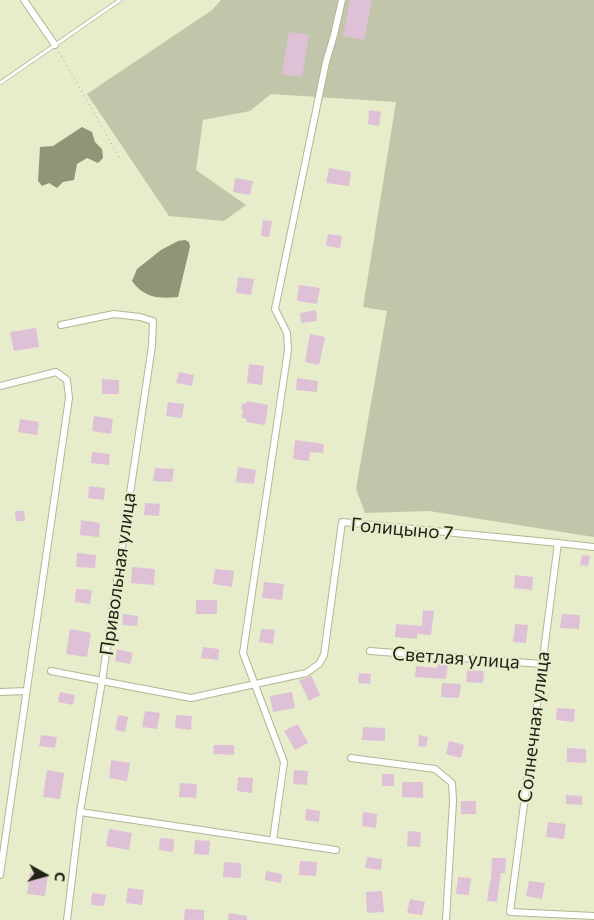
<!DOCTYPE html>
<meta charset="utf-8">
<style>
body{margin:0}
#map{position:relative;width:594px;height:920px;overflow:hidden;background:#e7edcb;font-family:Commissioner,sans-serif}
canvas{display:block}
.north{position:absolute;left:20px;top:850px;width:50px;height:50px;-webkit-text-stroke:4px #e7edcb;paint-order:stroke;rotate:97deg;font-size:14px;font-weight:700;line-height:20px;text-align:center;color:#212316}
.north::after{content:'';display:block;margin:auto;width:18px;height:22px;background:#212316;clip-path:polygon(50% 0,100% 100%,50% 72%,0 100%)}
</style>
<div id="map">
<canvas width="594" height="920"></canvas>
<div class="north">С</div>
</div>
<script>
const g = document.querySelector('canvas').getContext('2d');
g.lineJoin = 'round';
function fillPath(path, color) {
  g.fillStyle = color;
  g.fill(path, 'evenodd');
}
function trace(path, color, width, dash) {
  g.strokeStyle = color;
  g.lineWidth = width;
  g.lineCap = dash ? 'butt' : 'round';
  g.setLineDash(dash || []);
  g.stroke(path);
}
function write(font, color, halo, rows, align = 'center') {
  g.font = font + ' Commissioner,sans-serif';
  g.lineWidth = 4;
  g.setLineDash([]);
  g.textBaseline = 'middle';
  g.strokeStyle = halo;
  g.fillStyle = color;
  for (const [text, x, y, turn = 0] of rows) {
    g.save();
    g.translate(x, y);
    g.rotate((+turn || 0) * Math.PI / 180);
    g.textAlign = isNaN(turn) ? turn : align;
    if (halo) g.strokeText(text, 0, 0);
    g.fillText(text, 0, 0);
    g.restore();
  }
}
fillPath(new Path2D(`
 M221,0H594V537L429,511L365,513L356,489L387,311L363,307L396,102L271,94L250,111L203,120L196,170L246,205L224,221L169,216L87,94L212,10Z`), '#c1c6ab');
fillPath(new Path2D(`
 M82,127L92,132L95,142L102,149L103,158L98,163L87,158L77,164L74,180L63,182L57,188L49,183L42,186L38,181L40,147L53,146Z
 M185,240L189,242L190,247L178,297C159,299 144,298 132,281L137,269L161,250L178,241Z`), '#909578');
fillPath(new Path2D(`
 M350,0H372L364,40L343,36Z
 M289,32L309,35L302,77L282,74Z
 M369,110L381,112L379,126L368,124Z
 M329,168L351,172L349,186L326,183Z
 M235,178L253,181L250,195L233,192Z
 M263,220L272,221L269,237L261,236Z
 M328,234L342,236L340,248L326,246Z
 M238,277L254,279L251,295L236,293Z
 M299,285L320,288L317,304L297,301Z
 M316,310L317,321L301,323L300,313Z
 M36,328L39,347L14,351L10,332Z
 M310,334L325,337L319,365L305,362Z
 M249,364L264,366L262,385L247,383Z
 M179,372L194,375L192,386L176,383Z
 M297,378L318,381L317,392L296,390Z
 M102,379L119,380V394H102Z
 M247,401L268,405L265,425L246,422L247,419L242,418L243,410L241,409L242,404L246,403Z
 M168,402L184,404L182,418L166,416Z
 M94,416L113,419L111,434L92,431Z
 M20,419L39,422L37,435L18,432Z
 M295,440L324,444L323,453L310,452L309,461L293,459Z
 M92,452L110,454L109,465L91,463Z
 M238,467L256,470L254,484L236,482Z
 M155,468L174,469L172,482L153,481Z
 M89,486L105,488L104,500L88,498Z
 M145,503L160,504L159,516L144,515Z
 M15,511H24L25,521H16Z
 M81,520L100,523L99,537L80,535Z
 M77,553L96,555L95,568L76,567Z
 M582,555L590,556L588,566L580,565Z
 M132,567L155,569L154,585L131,583Z
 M215,569L234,571L232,587L213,584Z
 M515,575L533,577L532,590L514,588Z
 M264,582L284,584L282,600L262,598Z
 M76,589L92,590L90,604L75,602Z
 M196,600H217V614H196Z
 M423,610L434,611L431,635L417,634V639L395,637L396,624L422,626Z
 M123,614L138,616L137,626L122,625Z
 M562,614L580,615L579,629L560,628Z
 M515,624L528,625L526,643L513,642Z
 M70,629L91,633L87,657L66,654Z
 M261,629L275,630L273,644L259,642Z
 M203,647L219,649L218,660L201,658Z
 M117,649L133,653L130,664L115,661Z
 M438,664L448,665L446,679L415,677L416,666L437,668Z
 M467,670L484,671L483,683L466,682Z
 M359,673L371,674L370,684L358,683Z
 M311,675L320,695L309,701L299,680L307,678Z
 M442,683L461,684L459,698L441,697Z
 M60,692L75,695L73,705L58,702Z
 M292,692L295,708L273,712L270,696Z
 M557,708L575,709L574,722L556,720Z
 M145,711L160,713L157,729L142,727Z
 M118,715L128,717L125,732L115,730Z
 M176,715L192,716L191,730L175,728Z
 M298,724L308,743L295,750L284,731Z
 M363,727L385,728V741L362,740Z
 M41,735L57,737L55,748L39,746Z
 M419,735L428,737L426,747L418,746Z
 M449,741L464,745L461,758L446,754Z
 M214,745H234V755L213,754Z
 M567,748L586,749V763L567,762Z
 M111,760L130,763L127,781L109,778Z
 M47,770L64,773L60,799L43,797Z
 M294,770L308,771L307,785L293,784Z
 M382,774H394V786H382Z
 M238,777L253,778L252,793L237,791Z
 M402,782H423V798L402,797Z
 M180,783L197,784L196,798L179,797Z
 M566,795L582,796V805L566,804Z
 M461,801H476V814H461Z
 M306,809L320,811L319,822L305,820Z
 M363,812L377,814L376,828L362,826Z
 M548,822L566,824L564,839L546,837Z
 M109,829L132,833L129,850L106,846Z
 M408,831L421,832L420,847L407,846Z
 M160,838L174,839L173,852L159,850Z
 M195,840L210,841L209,855L194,854Z
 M367,857L382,859L381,870L365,868Z
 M492,858H506L505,873H501L497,902L487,901L490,881H491Z
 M300,861L317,862L316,876L299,875Z
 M224,862L241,863V878L223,877Z
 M266,871L282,874L281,883L265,880Z
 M30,873L48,874L45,896L27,894Z
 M458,877L471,878L469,895L456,894Z
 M529,881L545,883L542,899L526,896Z
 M128,888L144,890L142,905L126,903Z
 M382,891L384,912L367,913L366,892Z
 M92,893L106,895L104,906L91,905Z
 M410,899L425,902L422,915L407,913Z
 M185,909L204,910V920H184Z
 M229,913L247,916V920H228Z`), '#dec0d7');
const lane = new Path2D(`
 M0,83L120,0`);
const street = new Path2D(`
 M24,0L55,45
 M61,325L114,314L140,317L153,321L152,346L102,681L80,812L67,920
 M0,386L56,372L67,380L69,398L0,875
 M558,543L510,912L594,916
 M370,651L542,664
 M51,671L102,681L191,698L306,673L319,664L324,655L342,522L558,543L594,547
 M0,692L26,691
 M351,758L435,769L452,783L453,801L446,920
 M80,812L336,850
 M273,840L284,762L243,653L288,350L287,333L275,309L326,62L334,35L342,0`);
trace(lane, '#b1b796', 4.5);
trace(street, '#b1b796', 8);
trace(new Path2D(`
 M59,52L121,160`), '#a1a58b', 1, [1, 4]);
trace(lane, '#fff', 3);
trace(street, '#fff', 6);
write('19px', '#212316', '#e7edcb', [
 ["Голицыно 7",402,529,5],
 ["Привольная улица",118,574,-82],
 ["Светлая улица",456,658,4],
 ["Солнечная улица",534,727,-83]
]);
</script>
